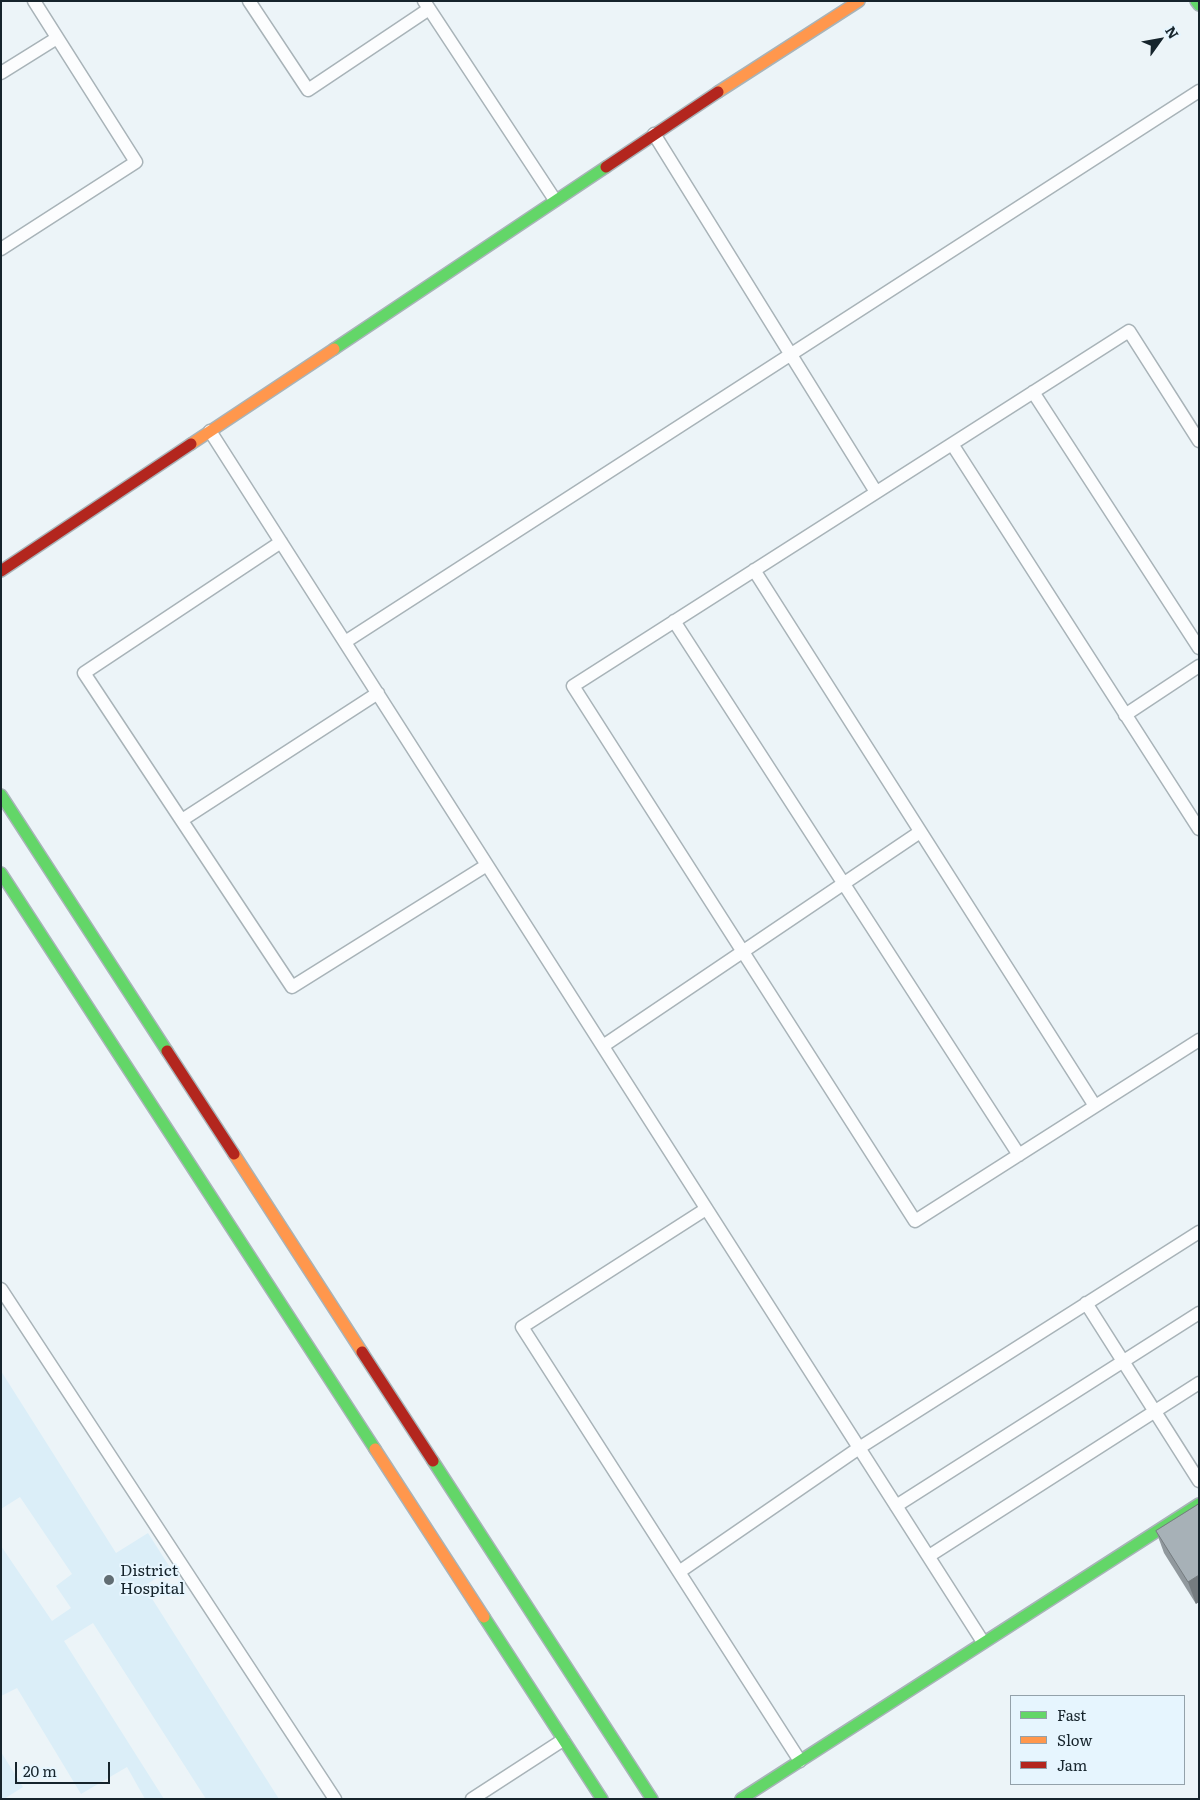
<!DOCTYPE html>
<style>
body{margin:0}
#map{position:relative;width:1200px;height:1800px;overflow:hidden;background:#ecf4f8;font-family:Literata,serif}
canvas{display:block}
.frame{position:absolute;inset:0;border:2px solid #16242c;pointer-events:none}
.legend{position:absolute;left:1010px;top:1695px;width:175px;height:90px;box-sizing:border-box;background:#e6f5fe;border:1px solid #93a1aa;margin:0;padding:6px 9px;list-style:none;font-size:15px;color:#16242c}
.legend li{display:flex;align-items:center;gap:10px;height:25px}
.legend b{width:25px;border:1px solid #93a1aa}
.north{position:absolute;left:1135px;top:15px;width:50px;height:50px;-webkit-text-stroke:4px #e6f5fe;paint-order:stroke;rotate:58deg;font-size:14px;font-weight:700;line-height:20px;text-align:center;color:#16242c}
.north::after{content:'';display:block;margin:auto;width:18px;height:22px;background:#16242c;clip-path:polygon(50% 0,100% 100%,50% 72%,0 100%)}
.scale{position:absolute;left:15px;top:1762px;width:95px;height:22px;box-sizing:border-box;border:2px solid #16242c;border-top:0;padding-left:6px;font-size:15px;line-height:18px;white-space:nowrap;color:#16242c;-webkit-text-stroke:4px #e6f5fe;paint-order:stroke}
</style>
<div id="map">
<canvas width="1200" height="1800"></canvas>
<div class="frame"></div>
<ul class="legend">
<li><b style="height:6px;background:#63d668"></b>Fast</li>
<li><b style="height:6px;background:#ff974d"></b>Slow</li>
<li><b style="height:6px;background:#b3261e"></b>Jam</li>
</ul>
<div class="north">N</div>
<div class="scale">20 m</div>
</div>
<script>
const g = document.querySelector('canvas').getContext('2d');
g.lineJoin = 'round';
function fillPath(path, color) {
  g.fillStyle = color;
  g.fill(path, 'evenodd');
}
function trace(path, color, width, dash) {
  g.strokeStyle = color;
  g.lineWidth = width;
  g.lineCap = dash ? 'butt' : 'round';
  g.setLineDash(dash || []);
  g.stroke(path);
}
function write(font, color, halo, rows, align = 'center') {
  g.font = font + ' Literata,serif';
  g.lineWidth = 4;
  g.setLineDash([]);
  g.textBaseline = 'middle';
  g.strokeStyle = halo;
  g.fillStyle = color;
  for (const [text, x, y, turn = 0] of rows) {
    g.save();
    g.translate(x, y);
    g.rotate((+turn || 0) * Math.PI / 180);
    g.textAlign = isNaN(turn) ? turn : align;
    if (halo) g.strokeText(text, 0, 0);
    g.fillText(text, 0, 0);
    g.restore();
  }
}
fillPath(new Path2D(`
 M1,1371L116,1553L148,1533L171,1569L144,1586L279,1799H206L93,1623L64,1641L164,1799H145L127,1767L81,1794L17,1688L1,1696V1546L52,1621L71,1608L56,1586L72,1574L20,1497L1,1509Z
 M1,1752L23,1787L4,1799H1Z`), '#dbeef8');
const lane = new Path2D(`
 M249,1L308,90L429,9
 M424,1L555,200
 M1,73L57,38
 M654,134L876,492
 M1,249L136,162L34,1
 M1033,392L1199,648
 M210,431L983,1642
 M1199,441L1129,331L573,686L915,1221L1199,1040
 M952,444L1199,829
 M281,542L84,673L292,987L487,865
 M754,570L1095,1106
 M674,621L1019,1155
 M345,642L1199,91
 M1125,715L1199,666
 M182,820L378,693
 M603,1046L920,832
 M706,1209L522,1327L800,1761
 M1,1289L335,1799
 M1086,1303L1199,1481
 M896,1506L1199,1313
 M929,1556L1199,1383
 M679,1572L859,1448L1199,1232
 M472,1799L563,1740`);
const fast = new Path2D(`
 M1196,1L1199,5
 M334,349L606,167
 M1,795L167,1051
 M1,873L375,1449
 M433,1461L652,1799
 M484,1617L602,1799
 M741,1799L1199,1504`);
const slow = new Path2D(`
 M718,92L859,1
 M191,444L334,349
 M234,1154L362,1352
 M375,1449L484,1617`);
const jam = new Path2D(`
 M606,167L718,92
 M1,571L191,444
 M167,1051L234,1154
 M362,1352L433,1461`);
trace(lane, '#a8b3b8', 15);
trace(fast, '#a8b3b8', 14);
trace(slow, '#a8b3b8', 14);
trace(jam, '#a8b3b8', 14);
trace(lane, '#fcfdfe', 12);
trace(fast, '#63d668', 11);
trace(slow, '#ff974d', 11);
trace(jam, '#b3261e', 11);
fillPath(new Path2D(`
 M1199,1504L1196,1604L1164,1553L1156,1531Z`), '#90989d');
fillPath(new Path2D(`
 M1199,1575V1602L1196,1604L1188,1582Z`), '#757c80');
const building = new Path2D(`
 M1199,1504V1575L1188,1582L1156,1531Z`);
fillPath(building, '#a7b1b7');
trace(building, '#757c80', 1);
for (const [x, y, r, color] of [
 [109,1580,6,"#616d73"]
]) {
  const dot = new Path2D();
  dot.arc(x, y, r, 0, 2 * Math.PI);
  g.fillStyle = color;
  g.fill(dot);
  trace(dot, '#e6f5fe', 2);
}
write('16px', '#16242c', '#e6f5fe', [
 ["District",120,1571],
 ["Hospital",120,1589]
], 'left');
</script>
